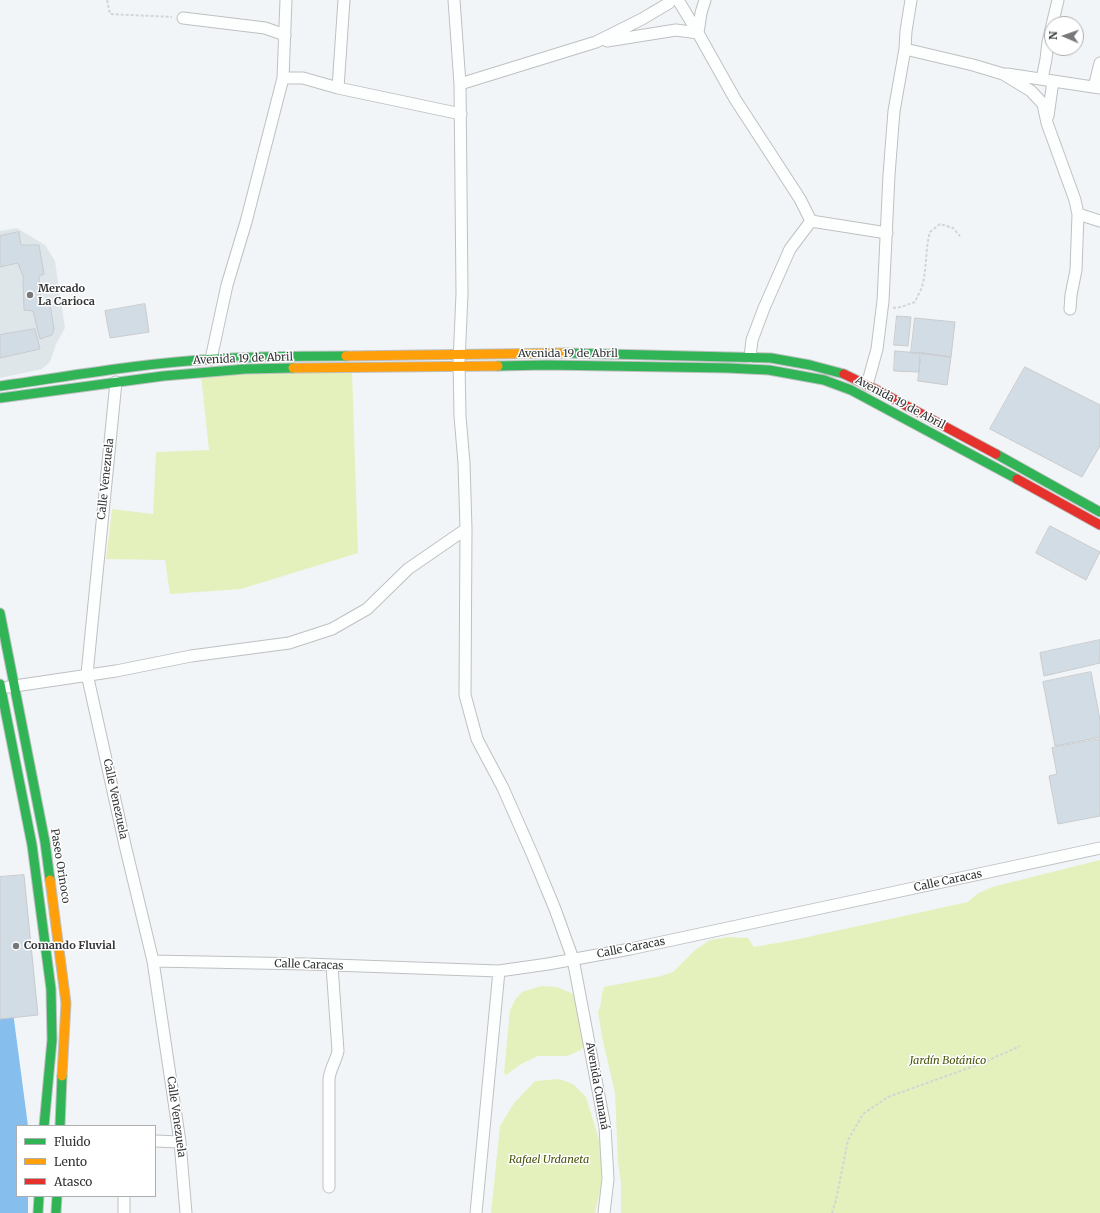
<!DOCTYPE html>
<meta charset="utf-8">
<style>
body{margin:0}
#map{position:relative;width:1100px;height:1213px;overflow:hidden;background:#f2f5f7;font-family:Merriweather,serif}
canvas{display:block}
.legend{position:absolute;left:16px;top:1125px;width:140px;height:72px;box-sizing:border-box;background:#fff;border:1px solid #adaeaf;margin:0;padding:5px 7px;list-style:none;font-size:12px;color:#333536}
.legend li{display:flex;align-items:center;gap:8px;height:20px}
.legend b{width:20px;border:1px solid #adaeaf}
.north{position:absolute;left:1044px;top:16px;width:40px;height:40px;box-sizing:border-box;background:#fff;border:1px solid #adaeaf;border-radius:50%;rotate:272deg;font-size:11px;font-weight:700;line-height:16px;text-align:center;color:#333536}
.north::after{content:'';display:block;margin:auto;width:14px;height:18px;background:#76787a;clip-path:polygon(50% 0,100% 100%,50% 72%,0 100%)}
</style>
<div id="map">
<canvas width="1100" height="1213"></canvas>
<ul class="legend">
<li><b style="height:5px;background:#30b455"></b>Fluido</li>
<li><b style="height:5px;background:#ff9f0a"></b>Lento</li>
<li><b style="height:5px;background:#e5322d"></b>Atasco</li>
</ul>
<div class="north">N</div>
</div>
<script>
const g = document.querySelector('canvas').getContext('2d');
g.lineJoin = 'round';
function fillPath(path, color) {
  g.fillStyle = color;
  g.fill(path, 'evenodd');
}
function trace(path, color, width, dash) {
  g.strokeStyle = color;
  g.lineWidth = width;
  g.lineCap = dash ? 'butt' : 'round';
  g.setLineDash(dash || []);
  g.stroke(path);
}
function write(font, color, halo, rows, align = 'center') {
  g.font = font + ' Merriweather,serif';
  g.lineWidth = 3;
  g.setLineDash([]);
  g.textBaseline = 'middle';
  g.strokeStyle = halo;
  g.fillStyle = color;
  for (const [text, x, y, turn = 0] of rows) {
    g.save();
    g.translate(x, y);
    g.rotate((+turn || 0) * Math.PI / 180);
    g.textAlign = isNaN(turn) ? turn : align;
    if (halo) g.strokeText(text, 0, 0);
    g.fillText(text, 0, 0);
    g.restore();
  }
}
fillPath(new Path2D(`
 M17,228L45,245L55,261L65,328L56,344L50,362L42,369L0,378V231Z`), '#dee6ea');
fillPath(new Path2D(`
 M352,371L358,553L241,589L170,594L165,560L106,559L112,509L153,514L156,452L209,450L201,375Z
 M1100,860V1213H621V1183L618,1162L615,1093L602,1037L598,1012L601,1003L602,993L604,987L661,976L673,972L695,950L710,940L729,937L748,938L754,947L794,940L968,902L977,894L992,887Z
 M541,986L557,987L578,996L589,1039L581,1050L567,1056H538L521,1064L506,1075L504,1073L510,1010L515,1000L522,992Z
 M559,1079L573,1084L586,1097L602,1149L601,1186L595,1213H491L500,1126L514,1103L535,1081Z`), '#e4f1bd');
fillPath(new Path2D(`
 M13,1012L28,1126H17V1196H28V1213H0V1013Z`), '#86bfee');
const building = new Path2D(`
 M19,232L21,245H39L44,274L39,276L41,304H50L54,329L52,335L40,339L33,311L24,310L23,276L18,263L0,267V236Z
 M145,304L149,332L110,338L105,311Z
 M897,316L911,317L908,346L894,345Z
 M915,318L955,322L951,357L920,353H911Z
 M35,329L40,349L0,358V335Z
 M895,351L920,353L919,372L894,371Z
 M922,353L951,357L947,385L918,381Z
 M1025,367L1100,405V446L1082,477L990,429Z
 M1050,526L1100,552L1086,580L1036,553Z
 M1100,640V663L1044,676L1040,653Z
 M1091,672L1100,720V737L1055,746L1043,682Z
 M1100,739V816L1058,824L1049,776L1057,774L1052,748Z
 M24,875L38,1015L0,1019V877Z`);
fillPath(building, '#d2dce5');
trace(building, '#c9cbcd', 1);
const street = new Path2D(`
 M454,0L460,84L462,294L459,362L460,416L464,463L466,529L465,695L477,739L503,788L533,856L555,909L573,959L605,1127L608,1179L604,1213
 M678,0L698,33L735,99L800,199L811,221
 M183,18L265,28L285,35
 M607,41L676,30L698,33L701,13L705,0
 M905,49L973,65L1003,74L1031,91L1043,104L1047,123L1075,200L1078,214L1076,270L1071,295L1070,309
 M1007,74L1100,88
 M283,78H303L338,88L461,114
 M1042,79L1046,59L1048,42L1058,0
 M460,84L596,42L642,19L669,3L671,0
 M1094,87L1100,63
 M338,88L344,0
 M1048,116L1053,81
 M1078,214L1100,221
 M811,221L887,233
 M750,357L752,340L764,308L790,249L811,221
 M211,359L227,285L246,222L283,78L286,0
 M116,382L87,674L125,845L153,961L180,1142L186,1213
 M867,385L877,349L883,301L889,175L894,111L905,49L906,31L911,0
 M8,687L116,671L191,656L289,643L332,629L367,609L408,569L466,529
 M153,961L306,964L499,971L548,964L630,949L1100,848
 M155,1141L180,1142
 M329,1187V1079C330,1069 336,1061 338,1051L332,966
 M124,1196V1213
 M476,1213L499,971`);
const fast = new Path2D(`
 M565,353L771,358L810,365L844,374
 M498,366L547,365L727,368L769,370L824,380L851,390L1017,479
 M0,386C71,376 143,363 215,359C258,356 302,356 346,356
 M0,398L163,376L245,369L293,368
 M996,454L1100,512
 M0,613L45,842L50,880
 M0,684L32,845L51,989L52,1040L44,1126
 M60,1126L62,1076
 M38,1213L39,1196
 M56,1213L57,1196`);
const slow = new Path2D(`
 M346,356L565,353
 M293,368L498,366
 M50,880L66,1003L62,1076`);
const jam = new Path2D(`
 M844,374L877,390L996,454
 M1017,479L1100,525`);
trace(street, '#bec0c2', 13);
trace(fast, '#bec0c2', 11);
trace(slow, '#bec0c2', 11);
trace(jam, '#bec0c2', 11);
trace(new Path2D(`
 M107,0L110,14L172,17
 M893,308L901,307L915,302C917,297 920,292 922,287C927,269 925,250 930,232L940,224L953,228L960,236
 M832,1213L836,1200L848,1140L863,1114L888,1097L980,1064L1020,1046`), '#d3d5d5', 2, [3, 2]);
trace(street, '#fdfefe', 11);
trace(fast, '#30b455', 9);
trace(slow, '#ff9f0a', 9);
trace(jam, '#e5322d', 9);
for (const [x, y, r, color] of [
 [30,295,4,"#76787a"],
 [16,946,4,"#76787a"]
]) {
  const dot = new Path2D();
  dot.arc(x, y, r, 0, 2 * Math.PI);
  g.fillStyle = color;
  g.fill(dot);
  trace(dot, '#fff', 1.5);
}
write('bold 11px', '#333536', '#fff', [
 ["Mercado",38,289],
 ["La Carioca",38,302],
 ["Comando Fluvial",24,946]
], 'left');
write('11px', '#333536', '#fff', [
 ["Avenida 19 de Abril",568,354],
 ["Avenida 19 de Abril",243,359,-2],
 ["Avenida 19 de Abril",900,403,28],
 ["Calle Venezuela",106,479,-84],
 ["Calle Venezuela",115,799,78],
 ["Paseo Orinoco",60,866,81],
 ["Calle Caracas",948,881,-12],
 ["Calle Caracas",631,948,-11],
 ["Calle Caracas",309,965,2],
 ["Avenida Cumaná",597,1086,80],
 ["Calle Venezuela",176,1117,82]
]);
write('italic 11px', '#48540a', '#fff', [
 ["Jardín Botánico",948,1061],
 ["Rafael Urdaneta",549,1160]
]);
</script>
